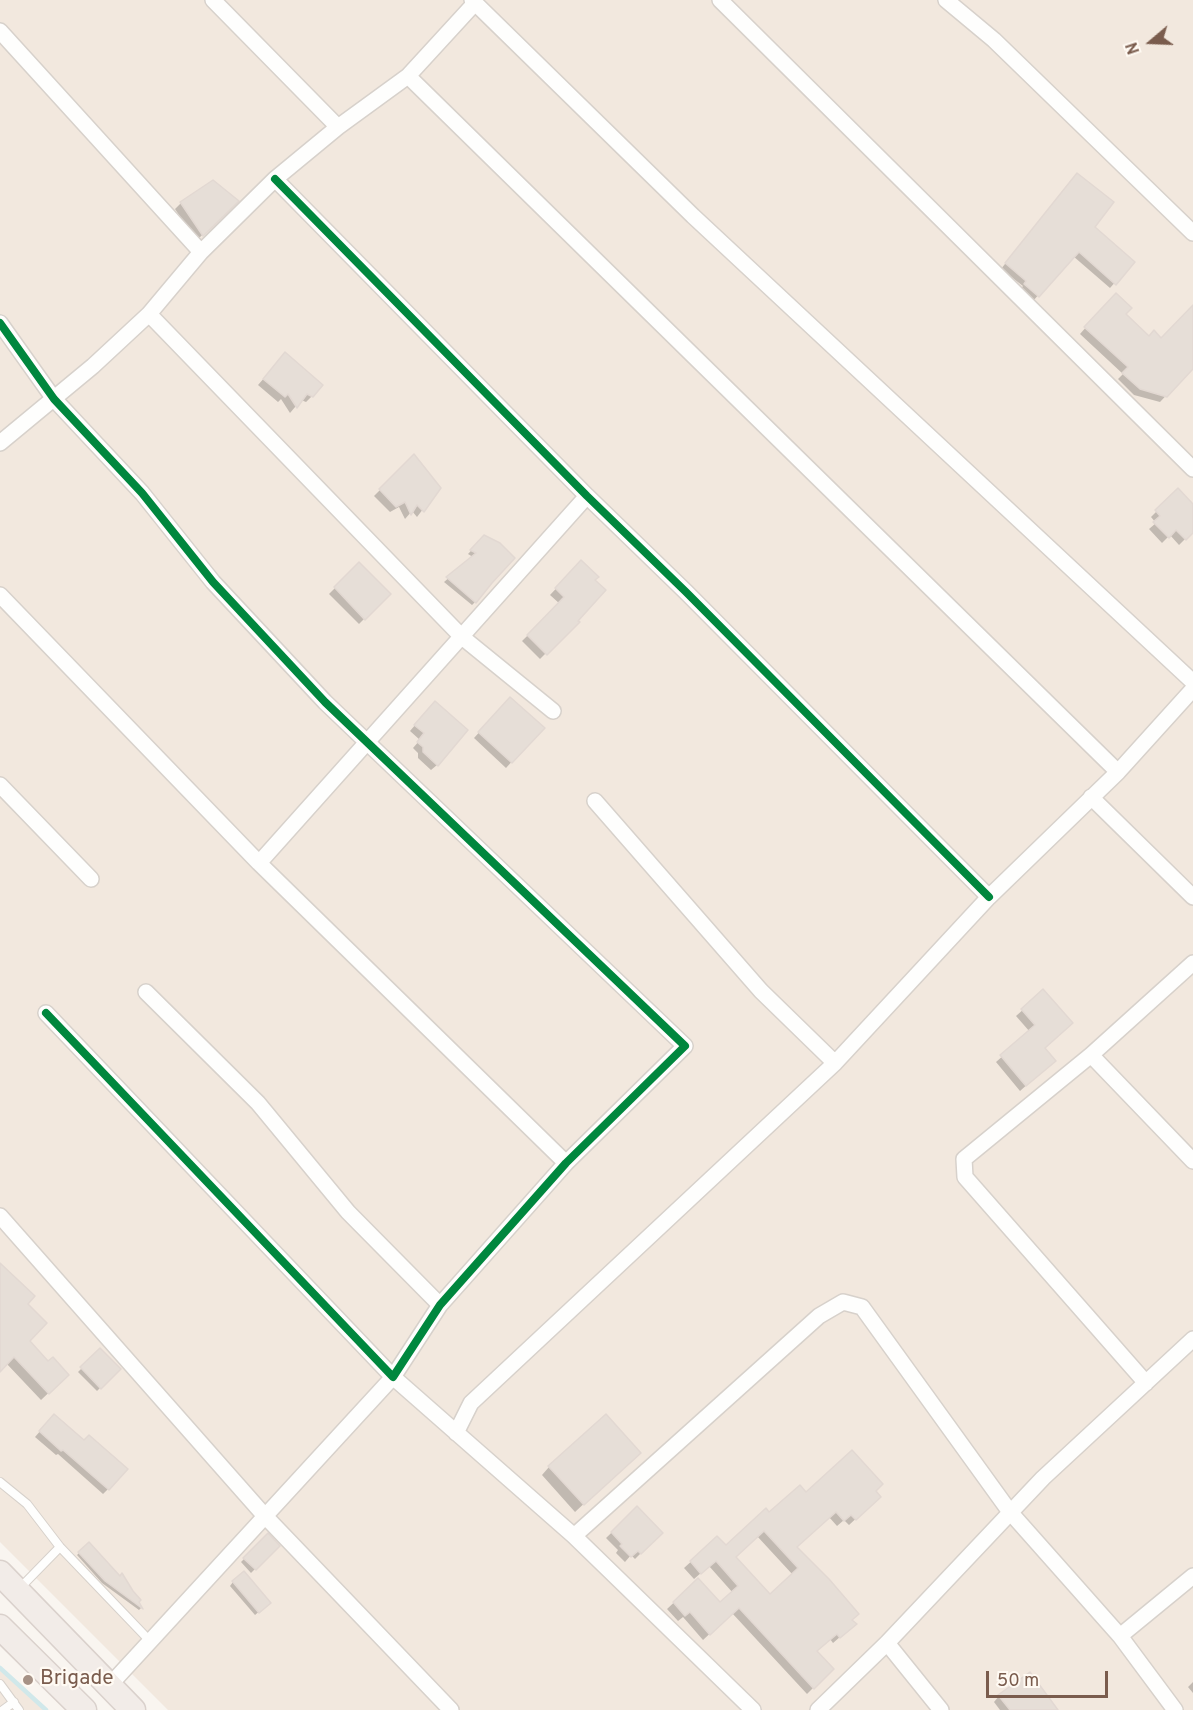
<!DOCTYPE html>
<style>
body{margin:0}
#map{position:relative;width:1193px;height:1710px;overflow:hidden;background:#f9f5f0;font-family:Overpass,sans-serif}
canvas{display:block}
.north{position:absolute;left:1121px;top:12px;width:60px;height:60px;-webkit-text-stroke:4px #fffaf3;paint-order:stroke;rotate:251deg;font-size:16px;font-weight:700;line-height:24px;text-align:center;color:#7a5c4d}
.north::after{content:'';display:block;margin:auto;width:21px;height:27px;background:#7a5c4d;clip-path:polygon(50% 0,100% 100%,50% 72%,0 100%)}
.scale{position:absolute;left:986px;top:1671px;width:122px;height:27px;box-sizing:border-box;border:3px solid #7a5c4d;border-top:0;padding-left:8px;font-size:18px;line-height:21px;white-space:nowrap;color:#7a5c4d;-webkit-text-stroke:4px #fffaf3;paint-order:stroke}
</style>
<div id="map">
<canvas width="1193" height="1710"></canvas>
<div class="north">N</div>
<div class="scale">50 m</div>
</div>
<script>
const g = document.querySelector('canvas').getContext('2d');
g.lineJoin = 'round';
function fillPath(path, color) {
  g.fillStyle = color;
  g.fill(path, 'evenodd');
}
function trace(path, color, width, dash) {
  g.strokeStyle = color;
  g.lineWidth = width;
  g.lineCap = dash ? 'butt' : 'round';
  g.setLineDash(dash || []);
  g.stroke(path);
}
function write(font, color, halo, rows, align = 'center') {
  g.font = font + ' Overpass,sans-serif';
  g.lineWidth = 4.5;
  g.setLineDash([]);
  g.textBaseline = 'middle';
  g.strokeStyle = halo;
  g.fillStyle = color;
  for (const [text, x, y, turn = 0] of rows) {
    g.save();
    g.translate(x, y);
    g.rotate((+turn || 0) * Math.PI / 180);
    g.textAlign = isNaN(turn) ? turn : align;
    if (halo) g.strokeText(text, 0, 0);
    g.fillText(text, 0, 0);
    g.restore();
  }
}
fillPath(new Path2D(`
 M0,0H1193V1710H168L0,1542Z
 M0,1666L44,1706L48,1710H0Z`), '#f2e8de');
fillPath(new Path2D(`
 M1072,179L1093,227L1133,262L1110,288L1073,256L1033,301L1020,290L1023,286L1001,269Z
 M237,201L196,241L175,209L181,203Z
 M1110,300L1149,338L1161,340L1193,307V367L1160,402L1134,395L1118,379L1123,374L1080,334Z
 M280,360L312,396L306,402L301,400L290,413L281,399L278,402L258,385Z
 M414,456L439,488L417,517L412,511L405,519L399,507L390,512L374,496Z
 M1178,490L1193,506V531L1179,545L1170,535L1162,543L1149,529L1156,523L1151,517Z
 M484,537L475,602L472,605L444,582L473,557L468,554Z
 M581,562L576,621L577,622L540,659L522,641L560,604L550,595Z
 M359,564L389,594L359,624L329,594Z
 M505,704L542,728L506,768L474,738Z
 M429,709L437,765L431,770L418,758V753L413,748L420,740L410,731Z
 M1043,992V1048L1048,1066L1020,1091L996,1062L1030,1032L1016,1016Z
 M0,1265L28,1341L60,1382L41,1400L6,1363L0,1369Z
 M100,1350L119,1369L97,1391L78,1372Z
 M49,1421L108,1489L103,1494L58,1454L56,1455L35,1437Z
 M631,1460L575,1512L542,1475L549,1467Z
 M874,1491L873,1503L849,1525L844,1520L837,1526L829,1517L796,1547L851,1620L848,1630L833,1643L830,1639L815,1651L832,1669L807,1694L732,1613L703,1640L683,1617L678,1621L667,1609L698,1580L720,1604L733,1593L709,1566L694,1579L684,1568L717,1538L725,1548L769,1514L806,1494ZM757,1536L793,1575L770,1596L734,1557Z
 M637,1508L661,1533L635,1559L631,1555L625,1562L616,1553L618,1550L606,1538Z
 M268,1535L278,1546L251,1573L241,1562Z
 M88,1544L137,1601L141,1608L139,1610L102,1583L77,1555Z
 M233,1582L269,1603L255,1615L230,1586Z
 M1193,1682V1693L1188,1687Z
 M999,1696L1049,1710H1000L994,1702Z`), '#0003');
trace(new Path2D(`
 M0,1668L46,1710`), '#d0e8ea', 4.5);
const building = new Path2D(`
 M1077,173L1114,202L1095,227L1135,262L1116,285L1079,252L1039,297L1024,284L1026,281L1005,263Z
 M213,180L239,201L203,236L180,202Z
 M1116,293L1132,308L1126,314L1149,336L1154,330L1161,338L1193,305V369L1167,397L1140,389L1122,373L1128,367L1084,327Z
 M285,352L323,385L313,397L307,394L297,408L288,394L285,397L263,379Z
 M414,454L441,488L424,512L417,505L411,515L405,502L396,507L379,489Z
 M1178,488L1193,504V533L1186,540L1176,530L1169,538L1153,522L1160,516L1155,510Z
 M484,535L500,543L515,558L492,583L476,603L446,577L476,553L470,550Z
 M581,560L599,577L595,580L606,590L578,621L580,622L547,655L527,635L564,597L555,588Z
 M359,562L391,594L365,620L334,587Z
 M510,697L545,728L512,763L478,732Z
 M435,701L468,730L438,766L423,752V747L417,742L424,733L414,725Z
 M1043,989L1073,1023L1045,1048L1056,1061L1026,1086L1000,1055L1035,1025L1021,1009Z
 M0,1263L35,1296L28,1304L47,1323L30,1341L48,1361L53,1357L69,1375L49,1394L14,1357L0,1372Z
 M100,1348L121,1369L101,1389L80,1367Z
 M54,1414L84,1440L89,1435L128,1469L109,1490L63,1450L61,1451L39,1431Z
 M606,1414L641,1453L584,1505L548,1466Z
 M852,1450L883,1484L876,1491L881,1497L856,1520L851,1515L844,1521L836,1512L797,1547L829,1579L859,1614L852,1620L857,1624L840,1638L837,1634L817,1651L834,1669L814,1689L739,1608L710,1635L690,1612L685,1616L673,1602L698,1578L720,1602L738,1586L716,1561L701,1574L690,1561L717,1536L726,1545L766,1508L769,1512L800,1485L806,1492ZM764,1531L798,1568L770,1594L736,1557Z
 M637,1506L663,1533L641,1554L638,1551L631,1557L620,1546L622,1544L611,1532Z
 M268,1533L280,1546L256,1570L243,1558Z
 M89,1542L120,1576L122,1573L133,1591L141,1600L139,1602L143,1609L105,1581L78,1552Z
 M244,1571L271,1603L259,1613L232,1581Z
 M1030,1672L1058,1710H1010L998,1695Z`);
fillPath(building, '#e6ded7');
trace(building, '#e2d8d2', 1.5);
const service = new Path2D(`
 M0,1482L27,1504L60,1547L150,1641
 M19,1589L60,1547
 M0,1684L19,1710
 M3,1710L14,1702`);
const minor = new Path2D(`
 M213,0L338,127
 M472,0L693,216L1193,682
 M720,0L1193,469
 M946,0L994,40L1193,233
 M0,31L201,252
 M408,76L1118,772
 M275,179L587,496L686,592L989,897
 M149,314L462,637L553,711
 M0,323L54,399L142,493L213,582L325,702L685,1046L566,1163L440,1305L393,1377L46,1013
 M0,443L93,366L149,314L201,252L275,179L338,127L408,76L475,3
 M0,595L259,863L566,1163
 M0,785L91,879
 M1091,797L1193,897
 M595,801L761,991L835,1063
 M259,863L587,496
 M146,992L258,1103L348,1212L440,1305
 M1091,1055L1193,1161
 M0,1216L264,1515L451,1710
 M1146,1383L965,1177L964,1159L1091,1055L1193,963
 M456,1433L471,1403L835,1063L989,897L1118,772L1193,689
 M574,1536L819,1316L843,1302L862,1307L1010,1512L1120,1636L1175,1710
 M1120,1636L1193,1576
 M887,1643L941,1710
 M109,1686L393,1377L574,1536L753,1710
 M818,1710L887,1643L1043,1478L1193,1339`);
const trunk = new Path2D(`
 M0,1573L133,1710
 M0,1627L84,1710`);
trace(service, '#d7d1cb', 10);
trace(minor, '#d7d1cb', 18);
trace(trunk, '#dad1cc', 27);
trace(service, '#fefefd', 8);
trace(minor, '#fefefd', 15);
trace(trunk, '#f2ece8', 24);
trace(new Path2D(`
 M275,179L587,496L686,592L989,897
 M0,323L54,399L142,493L213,582L325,702L685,1046L566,1163L440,1305L393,1377L46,1013`), '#00873e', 8);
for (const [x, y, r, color] of [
 [28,1680,6,"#a69286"]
]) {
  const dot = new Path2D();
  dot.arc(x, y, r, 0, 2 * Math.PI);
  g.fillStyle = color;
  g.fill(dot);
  trace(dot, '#fffaf3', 2);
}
write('21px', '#7a5c4d', '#fffaf3', [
 ["Brigade",40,1680]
], 'left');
</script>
